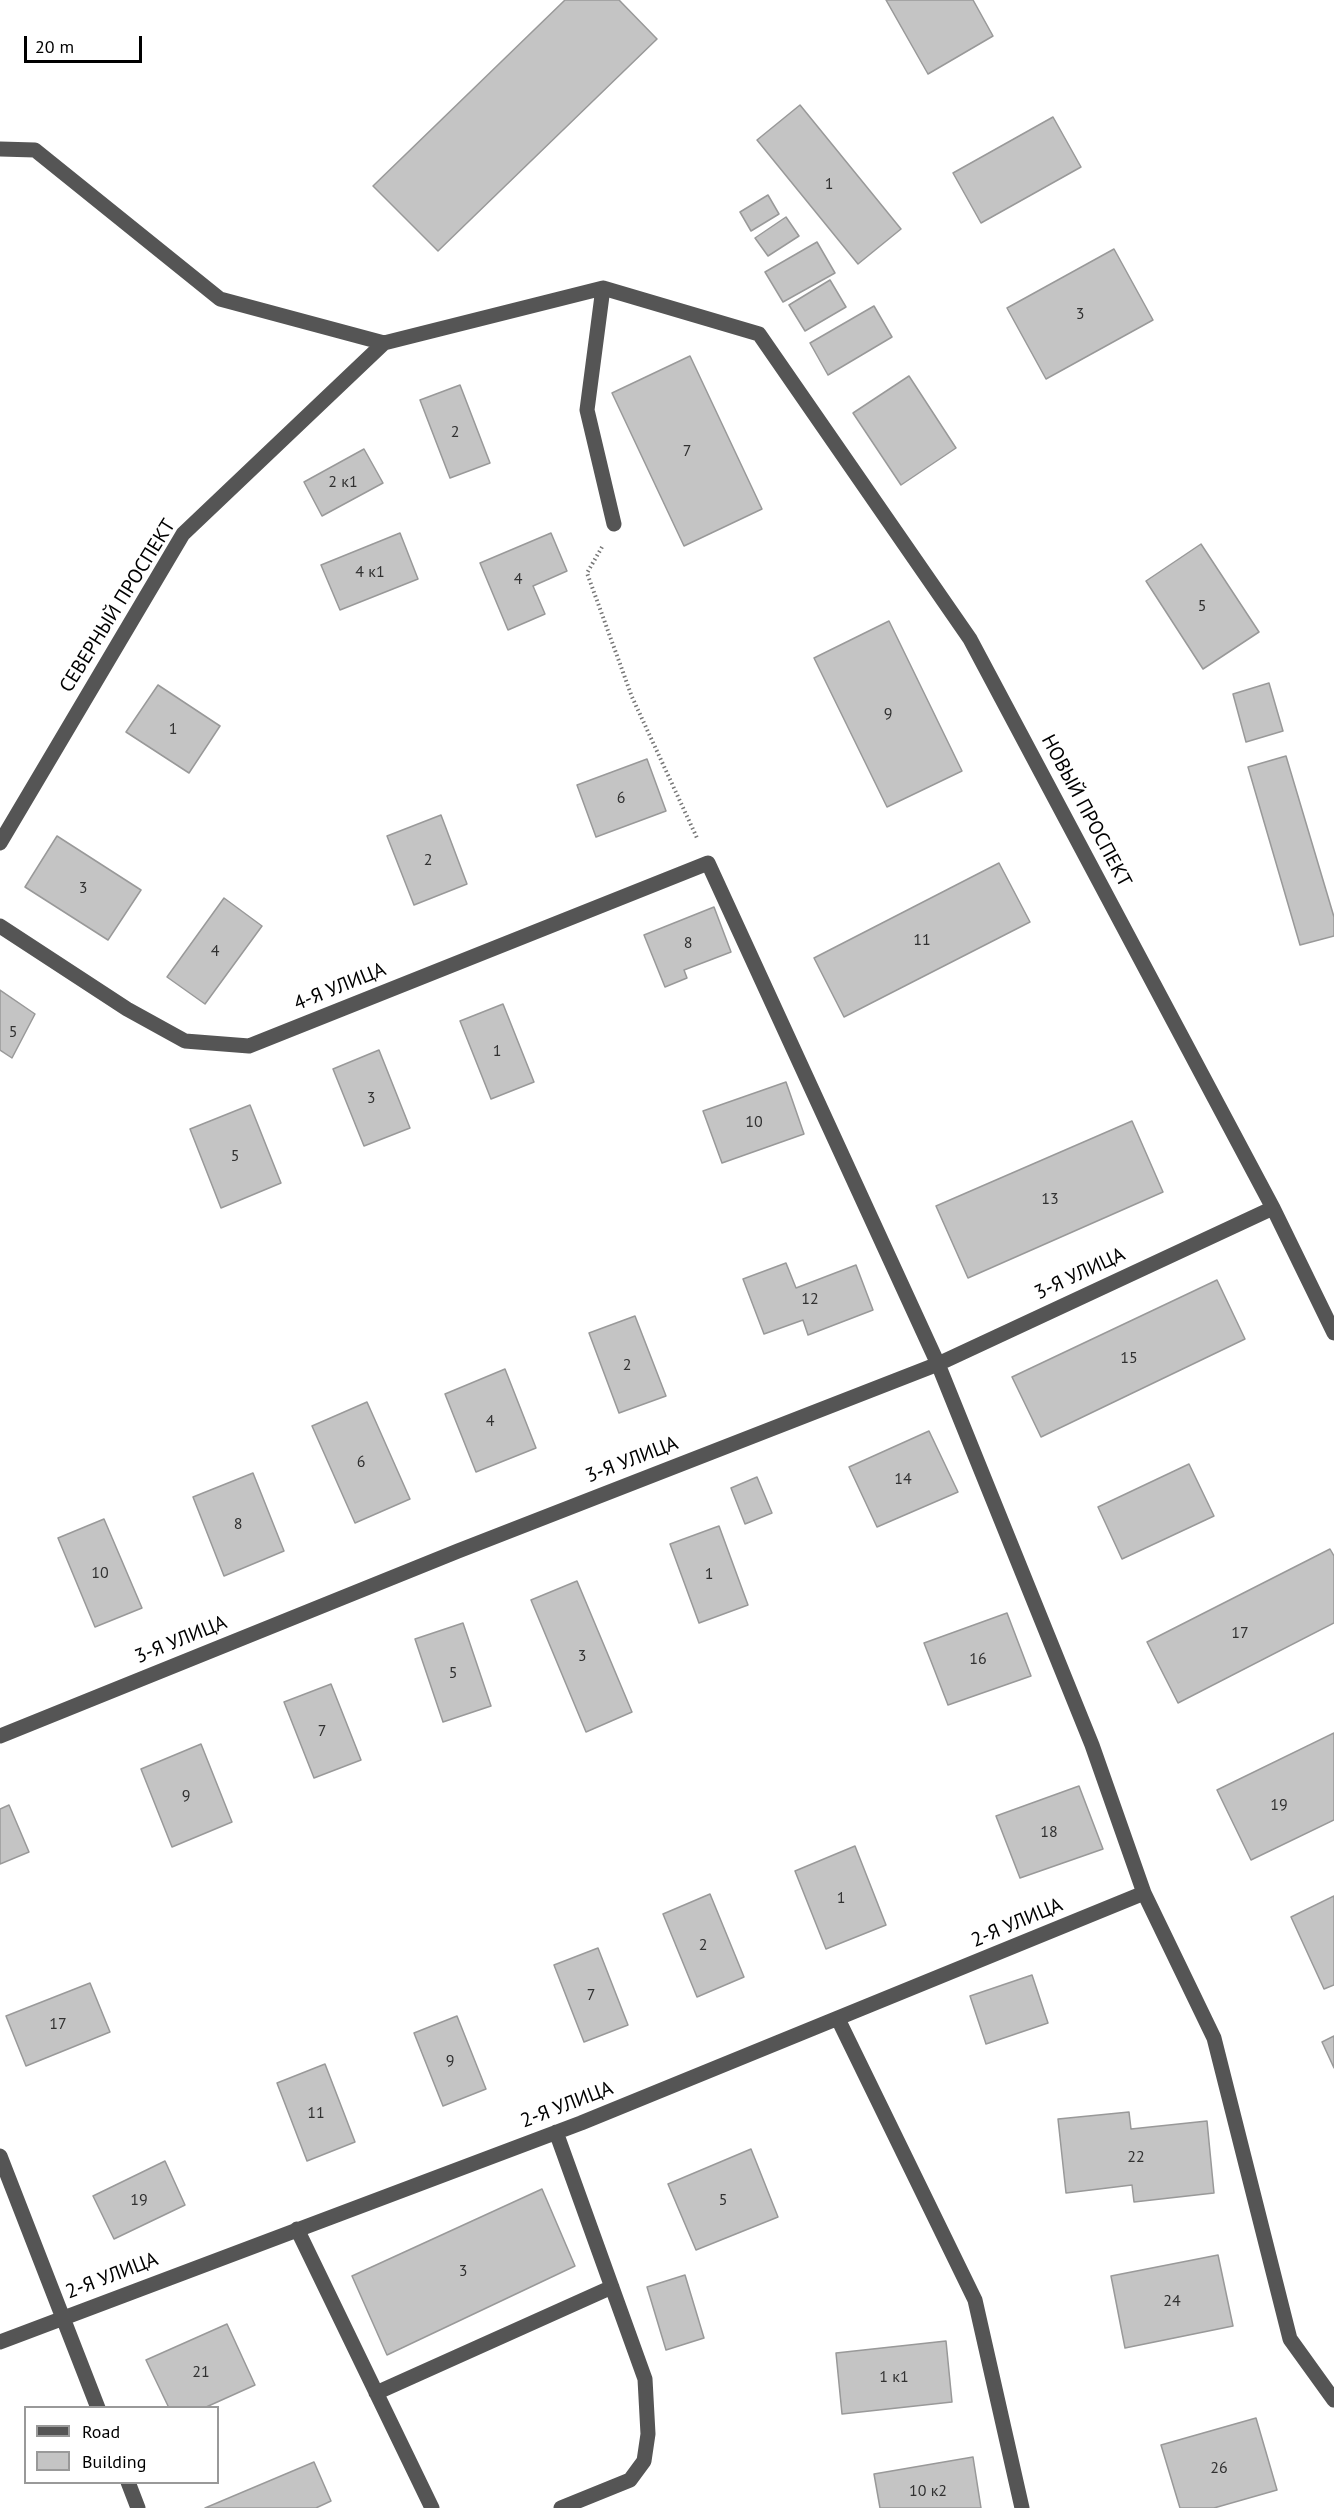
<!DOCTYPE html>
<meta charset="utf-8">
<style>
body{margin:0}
#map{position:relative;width:1334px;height:2508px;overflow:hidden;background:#fff;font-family:"PT Sans",sans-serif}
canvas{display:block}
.legend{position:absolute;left:24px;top:2406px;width:195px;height:78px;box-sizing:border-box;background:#fff;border:2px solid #999;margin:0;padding:8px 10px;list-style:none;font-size:18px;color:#000}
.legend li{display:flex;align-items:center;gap:12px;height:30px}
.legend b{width:30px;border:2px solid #999}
.scale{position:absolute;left:24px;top:36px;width:118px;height:27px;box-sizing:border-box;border:3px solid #000;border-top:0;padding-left:8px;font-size:18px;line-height:21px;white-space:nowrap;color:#000;-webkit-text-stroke:4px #fff;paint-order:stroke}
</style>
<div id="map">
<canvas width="1334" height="2508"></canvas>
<ul class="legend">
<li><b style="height:8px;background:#555"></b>Road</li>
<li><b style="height:16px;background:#c4c4c4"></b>Building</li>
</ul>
<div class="scale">20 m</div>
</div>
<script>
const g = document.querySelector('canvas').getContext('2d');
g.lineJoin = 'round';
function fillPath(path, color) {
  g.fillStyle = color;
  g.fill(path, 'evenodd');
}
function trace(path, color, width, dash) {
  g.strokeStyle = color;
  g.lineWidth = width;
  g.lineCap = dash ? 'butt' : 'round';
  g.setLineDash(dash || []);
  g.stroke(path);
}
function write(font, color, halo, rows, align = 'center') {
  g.font = font + ' "PT Sans",sans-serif';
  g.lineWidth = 6;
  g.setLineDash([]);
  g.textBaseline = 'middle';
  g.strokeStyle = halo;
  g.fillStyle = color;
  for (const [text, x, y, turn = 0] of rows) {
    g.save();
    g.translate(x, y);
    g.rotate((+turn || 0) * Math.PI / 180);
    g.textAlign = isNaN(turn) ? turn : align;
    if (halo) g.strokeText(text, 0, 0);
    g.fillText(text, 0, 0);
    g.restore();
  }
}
const building = new Path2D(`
 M565,0H619L657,39L438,251L373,186Z
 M886,0H973L993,36L928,74Z
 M800,105L901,229L858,264L757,140Z
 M1053,117L1081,167L981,223L953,173Z
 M768,195L779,214L751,231L740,212Z
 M786,217L799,236L768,256L755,238Z
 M817,242L835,273L783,302L765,272Z
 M1114,249L1153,320L1046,379L1007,308Z
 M830,280L846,307L805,331L789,305Z
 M874,306L892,337L828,375L810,343Z
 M690,356L762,509L684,546L612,393Z
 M909,376L956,448L901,485L853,413Z
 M460,385L490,463L450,478L420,400Z
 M364,449L383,483L322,516L304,482Z
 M400,533L418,579L340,610L321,565Z
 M551,533L567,571L533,586L545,614L508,630L480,563Z
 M1201,544L1259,632L1203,669L1146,581Z
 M889,621L962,771L887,807L814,658Z
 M1269,683L1283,731L1246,742L1233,694Z
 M158,685L220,726L189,773L126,732Z
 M1286,756L1334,917V936L1300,945L1248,767Z
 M647,759L666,811L596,837L577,785Z
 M441,815L467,884L414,905L387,836Z
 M57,836L141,890L108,940L25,887Z
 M999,863L1030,922L844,1017L814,958Z
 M224,898L262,926L205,1004L167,977Z
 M714,907L731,952L684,970L687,978L665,987L644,935Z
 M0,990L35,1014L12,1058L0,1050Z
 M503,1004L534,1082L491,1099L460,1021Z
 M379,1050L410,1128L364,1146L333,1069Z
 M786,1082L804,1134L722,1163L703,1111Z
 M250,1105L281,1183L221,1208L190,1129Z
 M1132,1121L1163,1192L968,1278L936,1206Z
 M786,1263L796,1288L856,1265L873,1310L808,1335L803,1320L764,1334L743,1279Z
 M1217,1280L1245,1339L1041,1437L1012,1377Z
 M635,1316L666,1396L619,1413L589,1333Z
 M505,1369L536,1448L476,1472L445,1394Z
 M367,1402L410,1499L355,1523L312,1426Z
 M929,1431L958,1492L877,1527L849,1467Z
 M1189,1464L1214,1516L1122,1559L1098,1507Z
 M253,1473L284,1551L224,1576L193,1497Z
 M757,1477L772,1513L745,1524L731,1488Z
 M104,1519L142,1608L95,1627L58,1538Z
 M719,1526L748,1605L699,1623L670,1544Z
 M1330,1549L1334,1556V1623L1178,1703L1147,1642Z
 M577,1581L632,1712L586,1732L531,1600Z
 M1007,1613L1031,1676L948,1705L924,1643Z
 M463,1623L491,1706L443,1722L415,1639Z
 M331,1684L361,1760L314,1778L284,1702Z
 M1334,1733V1820L1251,1860L1217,1790Z
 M201,1744L232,1822L172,1847L141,1769Z
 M1079,1786L1103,1849L1020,1878L996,1816Z
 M9,1805L29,1852L0,1864V1809Z
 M855,1846L886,1925L826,1949L795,1871Z
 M710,1894L744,1977L697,1997L663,1914Z
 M1334,1896V1985L1324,1989L1291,1917Z
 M598,1948L628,2025L584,2042L554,1965Z
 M1032,1975L1048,2023L986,2044L970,1996Z
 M90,1983L110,2032L26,2066L6,2016Z
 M457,2016L486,2089L443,2106L414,2033Z
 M1334,2036V2068L1322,2042Z
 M325,2064L355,2142L307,2161L277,2083Z
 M1129,2112L1131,2129L1207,2121L1214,2193L1134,2202L1132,2185L1066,2193L1058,2119Z
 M751,2149L778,2217L696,2250L668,2184Z
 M165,2161L185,2205L114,2239L93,2196Z
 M542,2189L575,2266L387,2355L352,2276Z
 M1218,2255L1233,2326L1125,2348L1111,2276Z
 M685,2275L704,2338L666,2350L647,2287Z
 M227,2324L255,2385L204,2408H169L146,2360Z
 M946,2341L952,2402L842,2414L836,2353Z
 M1256,2418L1277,2490L1214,2508H1180L1161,2445Z
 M973,2457L981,2508H880L874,2474Z
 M314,2462L331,2501L316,2508H205Z`);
fillPath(building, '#c4c4c4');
trace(building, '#999', 1.5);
trace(new Path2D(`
 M602,547L587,573L632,697L697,838`), '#777', 4, [1.5, 3]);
trace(new Path2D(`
 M0,149L35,150L220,299L384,343L603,288L759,334L970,639L1273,1208L1334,1333
 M603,288L587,410L614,524
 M0,843L183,534L384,343
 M0,926L127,1009L185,1041L249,1046L708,863L938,1364L1092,1745L1144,1893L1214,2038L1290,2339L1334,2400
 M0,1736L458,1551L938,1364L1273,1208
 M838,2019L975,2300L1022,2508
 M556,2132L645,2379L648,2434L644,2461L630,2480L561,2508
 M0,2156L98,2408
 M297,2229L432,2508
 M0,2342L581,2123L1144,1893
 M376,2393L612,2287
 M128,2482L138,2508`), '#555', 15);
write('16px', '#313131', null, [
 ["1",829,184],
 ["3",1080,314],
 ["2",455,432],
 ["7",687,451],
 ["2 к1",343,482],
 ["4 к1",370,572],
 ["4",518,579],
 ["5",1202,606],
 ["9",888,714],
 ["1",173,729],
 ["6",621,798],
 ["2",428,860],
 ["3",83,888],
 ["11",922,940],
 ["8",688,943],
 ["4",215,951],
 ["5",13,1032],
 ["1",497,1051],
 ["3",371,1098],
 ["10",754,1122],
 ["5",235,1156],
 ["13",1050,1199],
 ["12",810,1299],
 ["15",1129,1358],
 ["2",627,1365],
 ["4",490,1421],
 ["6",361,1462],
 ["14",903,1479],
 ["8",238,1524],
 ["10",100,1573],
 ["1",709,1574],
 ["17",1240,1633],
 ["3",582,1656],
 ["16",978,1659],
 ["5",453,1673],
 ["7",322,1731],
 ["9",186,1796],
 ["19",1279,1805],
 ["18",1049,1832],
 ["1",841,1898],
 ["2",703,1945],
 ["7",591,1995],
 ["17",58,2024],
 ["9",450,2061],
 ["11",316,2113],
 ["22",1136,2157],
 ["19",139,2200],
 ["5",723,2200],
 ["3",463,2271],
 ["24",1172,2301],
 ["21",201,2372],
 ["1 к1",894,2377],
 ["26",1219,2468],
 ["10 к2",928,2491]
]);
write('20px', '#000', '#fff', [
 ["СЕВЕРНЫЙ ПРОСПЕКТ",118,606,-58],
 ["НОВЫЙ ПРОСПЕКТ",1086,811,62],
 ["4-Я УЛИЦА",340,987,-22],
 ["3-Я УЛИЦА",1080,1274,-25],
 ["3-Я УЛИЦА",632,1460,-21],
 ["3-Я УЛИЦА",181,1640,-22],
 ["2-Я УЛИЦА",1017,1923,-23],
 ["2-Я УЛИЦА",567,2105,-21],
 ["2-Я УЛИЦА",112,2276,-21]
]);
</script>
